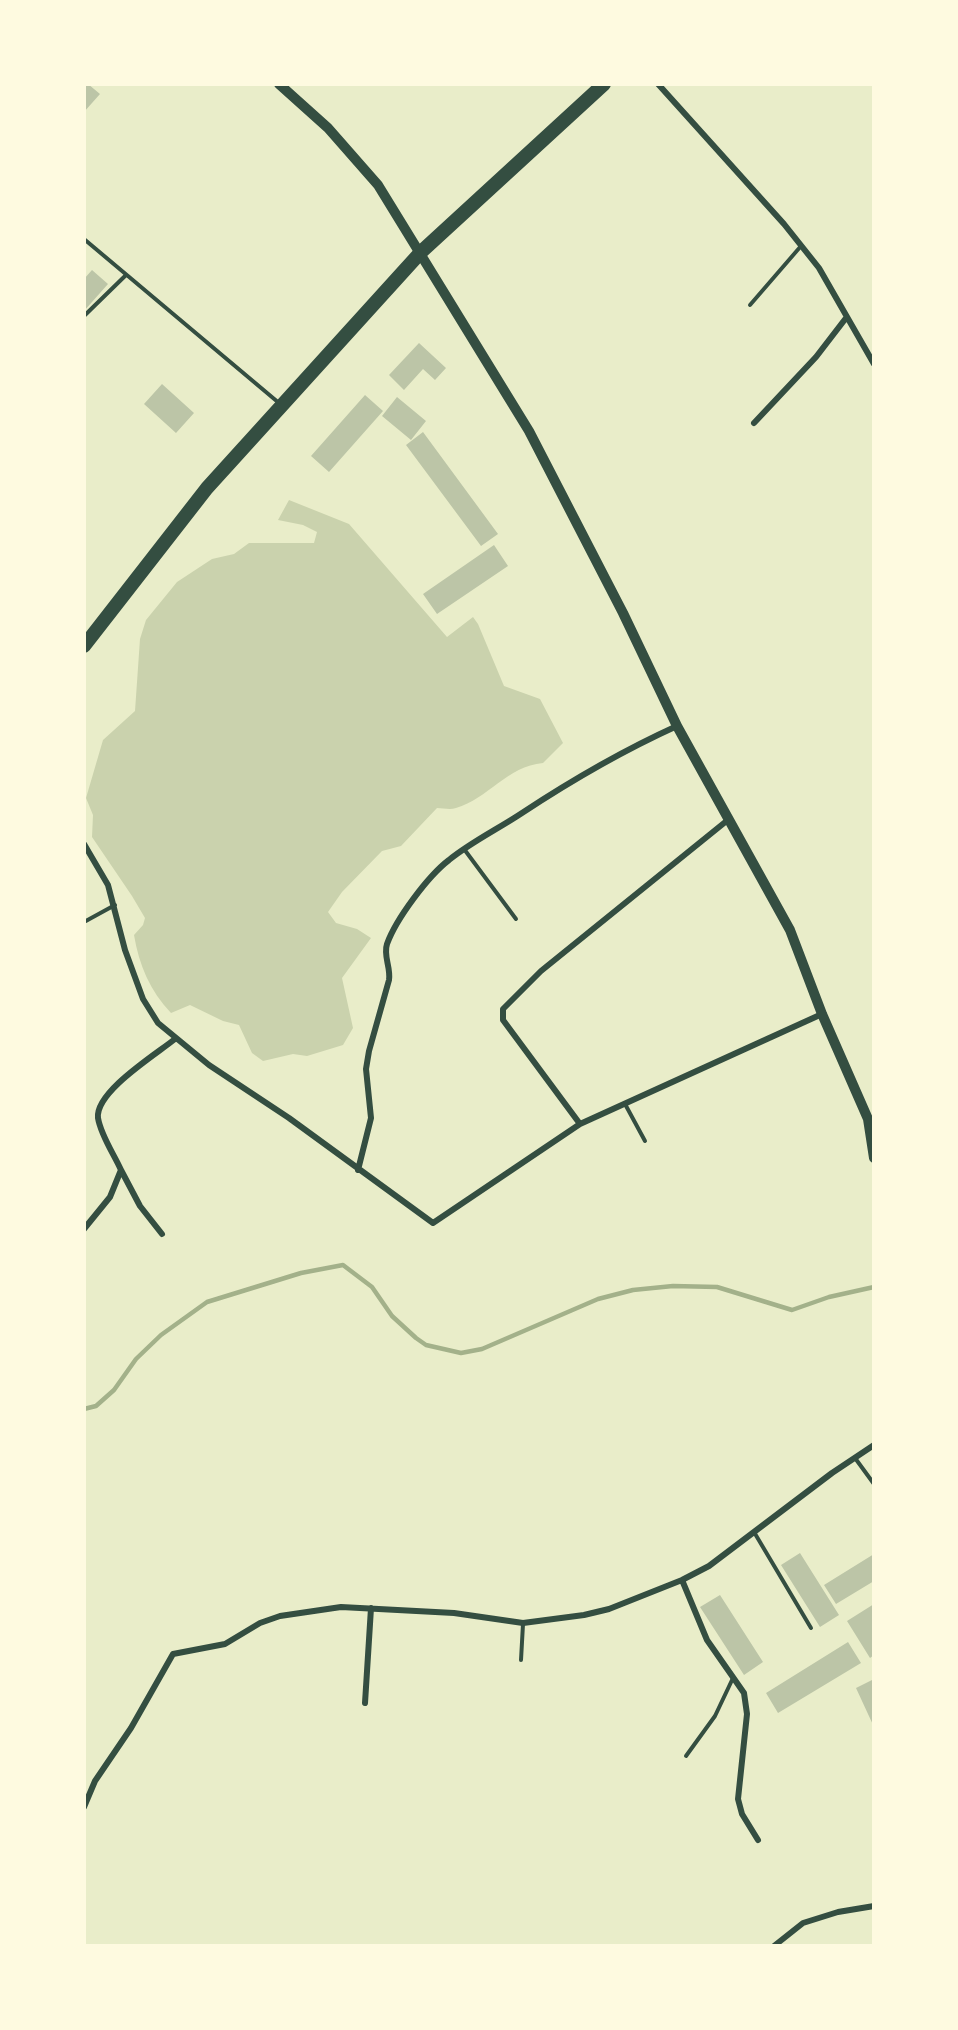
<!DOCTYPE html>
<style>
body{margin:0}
#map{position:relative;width:958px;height:2030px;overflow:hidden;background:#e9edc9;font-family:"Alegreya Sans",sans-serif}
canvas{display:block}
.frame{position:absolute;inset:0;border:86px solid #fefae0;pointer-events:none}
</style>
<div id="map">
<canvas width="958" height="2030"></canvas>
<div class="frame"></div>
</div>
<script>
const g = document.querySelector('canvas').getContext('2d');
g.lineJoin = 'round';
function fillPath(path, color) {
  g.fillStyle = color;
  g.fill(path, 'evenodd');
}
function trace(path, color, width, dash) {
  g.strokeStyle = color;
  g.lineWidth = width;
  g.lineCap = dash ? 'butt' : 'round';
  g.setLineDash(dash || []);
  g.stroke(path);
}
fillPath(new Path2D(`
 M289,500L349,524L447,637L473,617L478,624L504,686L540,699L563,743L543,763C507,766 488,799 456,808C450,810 443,808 437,808L401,846L382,851L342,892L328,912L336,923L357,929L371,938L342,978L353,1028L343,1045L307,1056L293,1054L263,1061L252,1053L239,1025L223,1021L190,1005L171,1013C150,991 139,965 134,935L143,925L145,918L132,896L92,837L93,815L86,798L103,740L135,711L140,639L146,620L177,582L212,559L234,554L249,543H314L317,532L303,525L278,520Z`), '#cad2ad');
trace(new Path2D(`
 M84,1409L96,1406L114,1390L136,1359L161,1335L207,1302L301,1273L343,1265L372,1287L392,1316L416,1338L426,1345L461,1353L482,1349L598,1299L633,1290L673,1286L717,1287L792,1310L829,1297L874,1287`), '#a3b18a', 4.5);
fillPath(new Path2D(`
 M84,84H88L100,94L84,112Z
 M92,270L108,284L84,311V279Z
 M419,343L446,368L435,380L423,369L404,390L389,375Z
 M162,384L194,413L176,433L144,404Z
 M365,395L383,411L329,472L311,456Z
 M397,397L426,421L411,440L382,416Z
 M423,432L498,534L481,546L406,445Z
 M494,545L508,566L437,614L423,594Z
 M800,1553L839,1615L820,1627L781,1565Z
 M874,1554V1581L836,1604L824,1585Z
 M720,1595L763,1662L744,1675L700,1607Z
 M874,1604V1655L870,1658L847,1621Z
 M848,1642L861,1663L778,1713L766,1693Z
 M874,1679V1727L856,1688Z`), '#bcc5a7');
trace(new Path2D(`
 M84,239L279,403
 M750,305L801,246
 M84,316L125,276
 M464,849L516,919
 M84,922L115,905
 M625,1104L645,1141
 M855,1458L874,1484
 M754,1532L811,1628
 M521,1660L523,1624
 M686,1756L715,1716L733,1678`), '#344e41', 4);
trace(new Path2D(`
 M658,84L784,224L819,268L874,364
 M754,423L816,357L846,318
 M84,844L108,885L125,950L143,999L158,1023L209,1065L289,1118L433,1223L580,1124L822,1014
 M580,1124L503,1020V1009L541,971L729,819
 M121,1170L140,1206L162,1234
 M358,1170L371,1118L366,1069L369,1051L389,980C391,967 383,956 387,944C396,919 428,876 449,860C471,842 498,829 522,813C572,780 622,751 677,726
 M84,1229L110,1197L121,1170C114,1154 101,1136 98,1118C95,1092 155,1055 175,1039
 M682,1580L707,1640L744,1693L747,1714L738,1799L742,1814L758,1840
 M365,1703L371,1608
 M84,1807L95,1781L131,1728L173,1654L225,1644L260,1623L280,1616L341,1607L454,1613L523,1623L584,1615L609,1609L682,1580L709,1566L832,1473L874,1445
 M774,1946L803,1923L838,1912L874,1906`), '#344e41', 6);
trace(new Path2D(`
 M279,84L328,128L378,185L529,431L623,613L677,726L790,930L822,1014L868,1119L874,1158`), '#344e41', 10);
trace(new Path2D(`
 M84,646L207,488L421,252L604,84`), '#344e41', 14);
</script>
